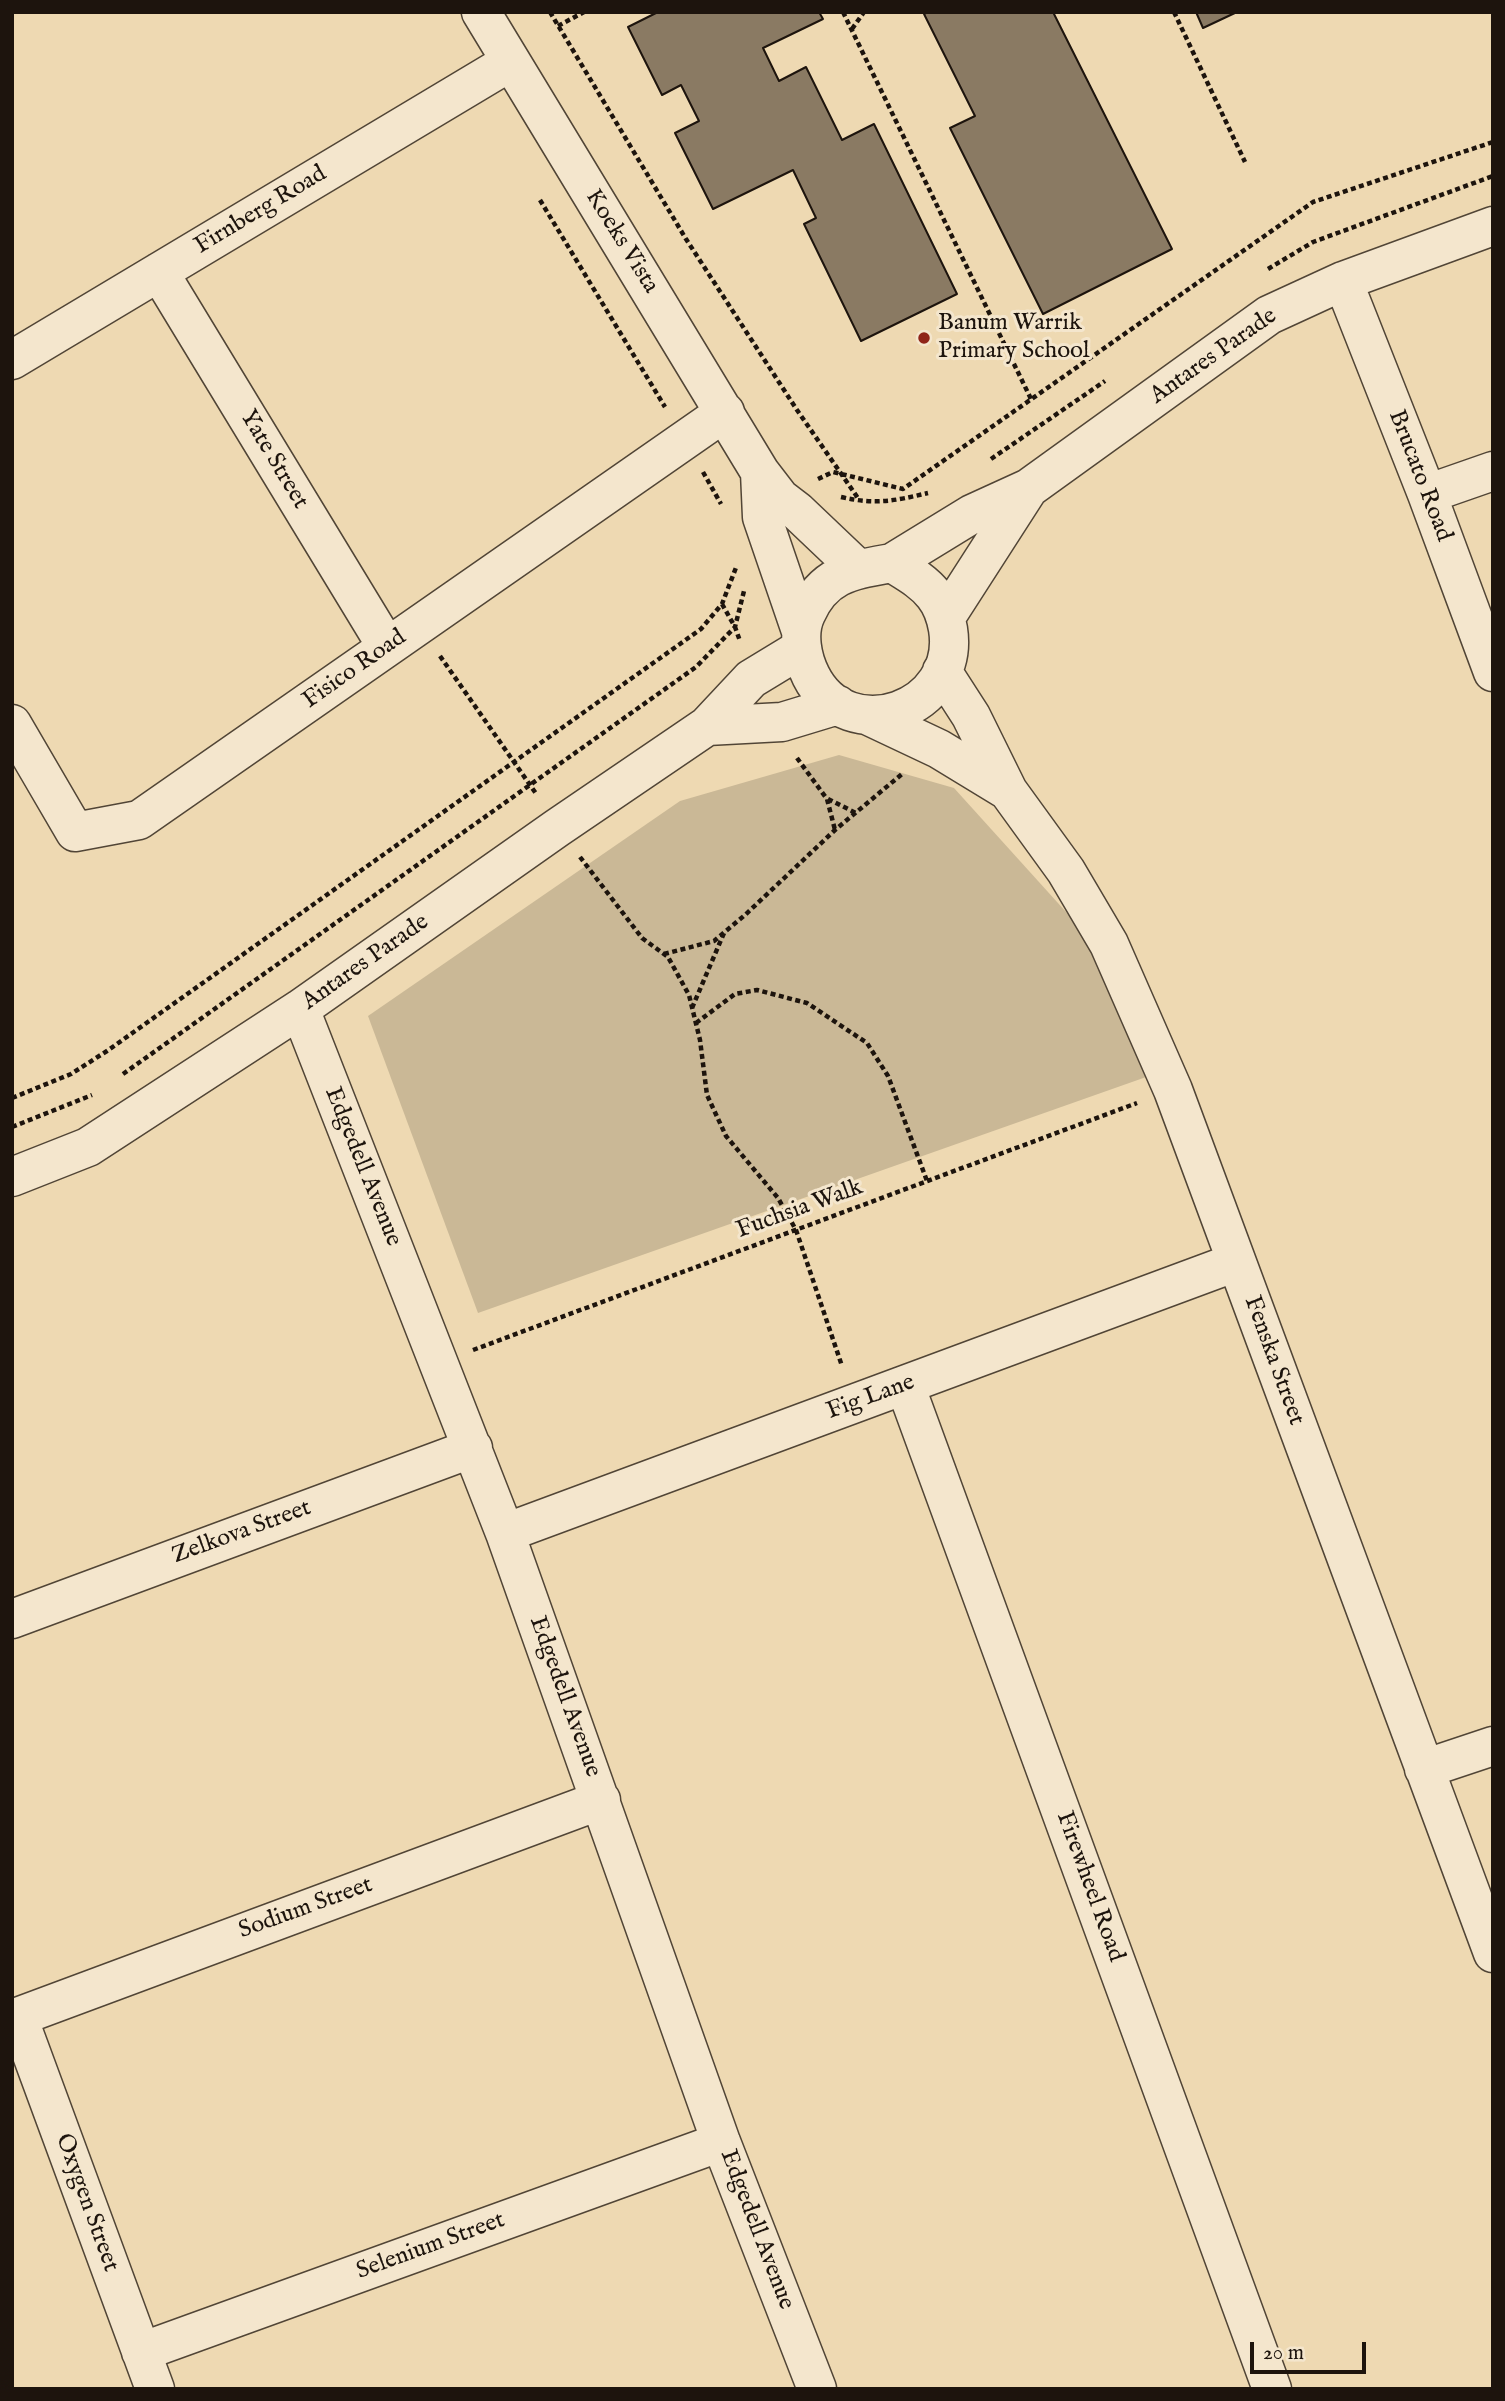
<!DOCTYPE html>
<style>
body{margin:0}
#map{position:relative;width:1505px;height:2401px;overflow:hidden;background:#eed9b2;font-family:"IM FELL English",serif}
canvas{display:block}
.frame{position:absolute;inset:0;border:14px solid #1d140d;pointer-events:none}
.scale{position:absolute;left:1250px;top:2342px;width:116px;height:32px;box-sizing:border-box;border:4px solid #1d140d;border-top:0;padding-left:9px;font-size:21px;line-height:24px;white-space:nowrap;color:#1d140d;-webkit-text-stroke:5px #f4e6cd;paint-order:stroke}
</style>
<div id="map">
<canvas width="1505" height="2401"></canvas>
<div class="frame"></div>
<div class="scale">20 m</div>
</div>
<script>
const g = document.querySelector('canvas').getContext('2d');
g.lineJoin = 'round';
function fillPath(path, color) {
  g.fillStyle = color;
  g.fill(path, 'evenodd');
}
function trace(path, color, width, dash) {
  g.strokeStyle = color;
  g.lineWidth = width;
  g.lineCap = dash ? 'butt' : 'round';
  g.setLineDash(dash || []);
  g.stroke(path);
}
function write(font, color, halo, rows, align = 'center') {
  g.font = font + ' "IM FELL English",serif';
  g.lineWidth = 6;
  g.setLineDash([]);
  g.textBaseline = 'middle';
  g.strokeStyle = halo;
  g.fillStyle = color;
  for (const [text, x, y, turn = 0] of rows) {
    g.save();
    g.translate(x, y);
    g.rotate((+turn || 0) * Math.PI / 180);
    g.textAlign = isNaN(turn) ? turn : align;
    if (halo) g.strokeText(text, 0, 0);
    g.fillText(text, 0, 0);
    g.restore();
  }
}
fillPath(new Path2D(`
 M839,755L954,788L1095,944L1149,1076L478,1313L368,1016L680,801Z`), '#cab896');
const building = new Path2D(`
 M658,12H819L823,19L763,48L779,81L806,67L842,140L874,124L957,294L861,341L804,224L816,218L793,170L713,209L675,133L699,121L681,85L662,95L628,27Z
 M928,12H1053L1172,249L1043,314L950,128L975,116L924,14Z
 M1196,12H1237L1203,28Z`);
fillPath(building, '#8a7a63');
trace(building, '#1d140d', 2);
const minor = new Path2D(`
 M481,12L760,472L780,498L797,511L858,569
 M159,272L387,647
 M1343,281L1427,494L1493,672
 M12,360L510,62
 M760,472L762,517L801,631
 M1427,494L1493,471
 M892,563L972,514L1029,488L1269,315L1343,281L1493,226
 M892,563C908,573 923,581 934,595C942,605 946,617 948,629C961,710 848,750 811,676C802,658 797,633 806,614C824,573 853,570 892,563Z
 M946,617L1029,488
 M942,671L971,716L1008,791L1066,871L1109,944L1173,1090L1493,1953
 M867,715L939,749L1008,791
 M12,724L75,832L139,820L725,412
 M707,726L782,722L838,705
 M300,1009L505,1533L721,2142L817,2389
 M12,1177L88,1147L300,1009L557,828L707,726L751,679L802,648
 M905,1385L1272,2389
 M505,1533L1236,1262
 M12,1619L473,1448
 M1424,1769L1493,1746
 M18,2017L155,2389
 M12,2019L601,1800
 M141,2352L721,2142`);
trace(minor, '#514536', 41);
trace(new Path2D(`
 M550,12L686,239L797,410L860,501
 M843,12L1031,399
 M1174,12L1245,162
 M916,13V12
 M558,26L584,12
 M852,29L864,12
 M540,200L665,407
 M1268,269L1313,242L1493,176
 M991,459L1105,381
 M703,472L721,504
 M818,479L833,472L903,489L1313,202L1493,142
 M841,497C876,505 894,501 928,493
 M722,604L735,627L740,641
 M440,656L537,795
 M797,758L827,799L835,830
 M828,799L856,813
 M580,857L642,938L668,957L689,995L700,1040L707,1095L726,1136L778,1198L796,1230L842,1366
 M664,954L714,941L745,915L835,830L902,774
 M692,1008L724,933
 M696,1023L735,994L757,990L807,1003L867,1043L888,1076L927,1181
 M123,1074L696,667L735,627L744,591
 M12,1098L71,1074L107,1051L701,629L722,604L737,565
 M12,1127L92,1095
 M473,1350L1137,1103`), '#1d140d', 4.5, [5, 3.5]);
trace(minor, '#f4e6cd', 38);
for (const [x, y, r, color] of [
 [924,338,7,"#8f2418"]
]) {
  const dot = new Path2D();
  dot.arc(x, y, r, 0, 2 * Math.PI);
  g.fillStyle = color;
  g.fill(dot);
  trace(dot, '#f4e6cd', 2.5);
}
write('24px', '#1d140d', '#f4e6cd', [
 ["Firnberg Road",261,211,-31],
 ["Koeks Vista",621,242,58],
 ["Antares Parade",1214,357,-35],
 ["Yate Street",273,460,59],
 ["Brucato Road",1419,476,69],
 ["Fisico Road",355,670,-35],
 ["Antares Parade",366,963,-35],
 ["Edgedell Avenue",362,1167,68],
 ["Fuchsia Walk",800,1210,-20],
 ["Fenska Street",1273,1361,70],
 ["Fig Lane",871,1398,-20],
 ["Zelkova Street",242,1533,-20],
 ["Edgedell Avenue",564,1697,70],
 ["Firewheel Road",1089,1887,70],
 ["Sodium Street",306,1909,-20],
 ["Oxygen Street",86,2203,70],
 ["Edgedell Avenue",756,2230,69],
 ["Selenium Street",431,2247,-20]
]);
write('24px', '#1d140d', '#f4e6cd', [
 ["Banum Warrik",938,324],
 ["Primary School",938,352]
], 'left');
</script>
